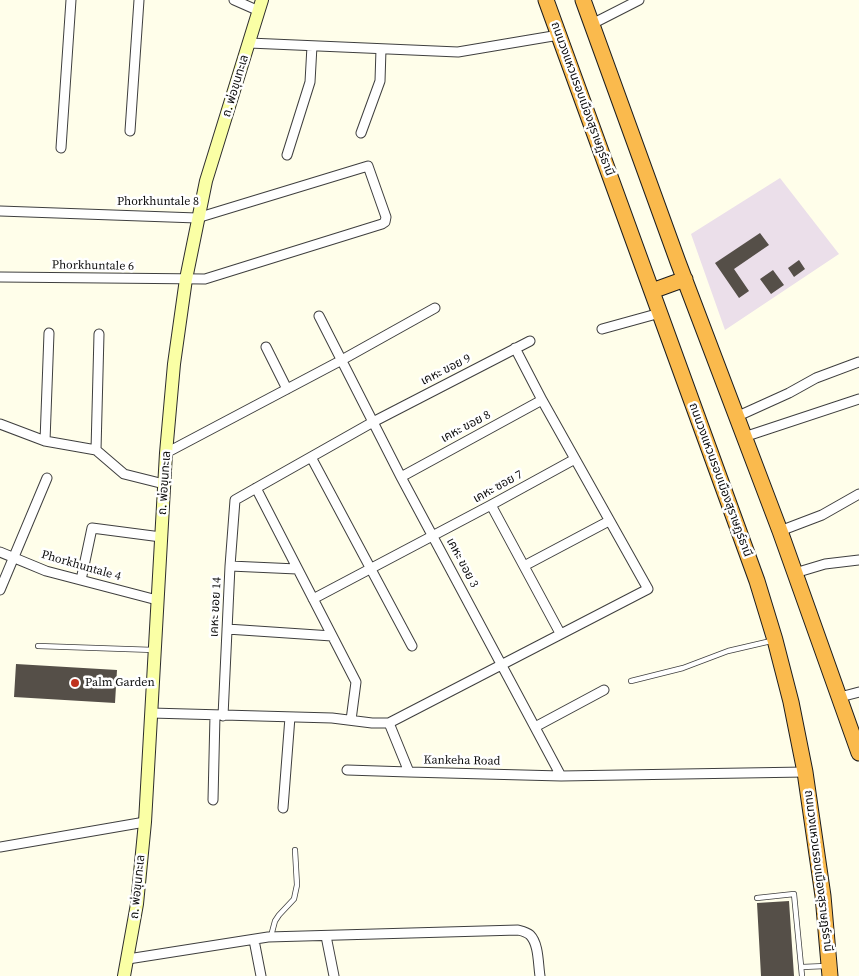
<!DOCTYPE html>
<meta charset="utf-8">
<style>
body{margin:0}
canvas{display:block;background:#fffeea}
</style>
<canvas width="859" height="976"></canvas>
<script>
const g = document.querySelector('canvas').getContext('2d');
g.lineJoin = 'round';
function fillPath(path, color) {
  g.fillStyle = color;
  g.fill(path, 'evenodd');
}
function trace(path, color, width, dash) {
  g.strokeStyle = color;
  g.lineWidth = width;
  g.lineCap = dash ? 'butt' : 'round';
  g.setLineDash(dash || []);
  g.stroke(path);
}
function write(font, color, halo, rows, align = 'center') {
  g.font = font + ' "Source Serif 4","Noto Sans Thai",serif';
  g.lineWidth = 5;
  g.setLineDash([]);
  g.textBaseline = 'middle';
  g.strokeStyle = halo;
  g.fillStyle = color;
  for (const [text, x, y, turn = 0] of rows) {
    g.save();
    g.translate(x, y);
    g.rotate((+turn || 0) * Math.PI / 180);
    g.textAlign = isNaN(turn) ? turn : align;
    if (halo) g.strokeText(text, 0, 0);
    g.fillText(text, 0, 0);
    g.restore();
  }
}
fillPath(new Path2D(`
 M780,178L839,254L725,330L691,234Z`), '#ebdfea');
fillPath(new Path2D(`
 M760,233L769,245L734,269L749,291L739,298L715,263Z
 M799,260L805,269L794,277L788,268Z
 M773,270L784,285L771,294L760,279Z
 M16,664L117,670L115,703L14,697Z
 M789,901L794,976H761L757,903Z`), '#554f48');
const lane = new Path2D(`
 M38,646L154,650
 M631,681L683,668L728,651L771,641
 M757,898L794,894L802,976
 M271,936L275,921L279,915L294,899L297,885L295,850
 M802,967L826,966`);
const street = new Path2D(`
 M234,0L259,11
 M592,24L639,0
 M249,43L458,52L559,35
 M130,131L139,0
 M361,133L380,81L381,49
 M61,148L71,0
 M287,155L310,82L312,46
 M0,211L197,218L368,166L386,217L385,222L382,224L205,279L0,277
 M319,316L401,477L561,776
 M602,329L660,313
 M266,347L287,389
 M736,417L789,393L816,378L859,362
 M0,424L45,441L96,450L124,474L164,484
 M744,437L859,399
 M45,441L49,333
 M96,450L99,334
 M166,453L340,361L435,308
 M311,457L412,646
 M401,477L542,400
 M256,488L356,682L351,720
 M491,505L560,633
 M780,531L822,515L859,494
 M0,552L46,571L157,600
 M230,566L297,569
 M524,566L609,521
 M795,573L825,564L859,560
 M81,580L92,528L161,537
 M0,590L47,478
 M313,599L491,505L575,459
 M227,629L332,636
 M840,697L859,692
 M151,713L332,718L372,723H389L648,589L542,400L515,348
 M223,716L230,566L235,500L373,422L530,341
 M389,723L409,772L561,776L805,772
 M535,727L604,690
 M347,770L409,772
 M213,800L215,715
 M283,808L290,717
 M0,847L145,822
 M326,936L334,976
 M254,940L261,976
 M128,959L268,937L518,930C522,931 527,932 530,935C539,944 538,964 540,976`);
const secondary = new Path2D(`
 M124,976L137,904L145,822L166,453L174,364L186,279L206,181L262,0`);
const highway = new Path2D(`
 M546,0L757,581L775,640L791,702L805,772L823,896L830,976
 M583,0L678,262L780,531L859,753
 M652,291L685,279`);
trace(lane, '#3f3f3f', 6);
trace(street, '#3f3f3f', 11);
trace(secondary, '#2e2e2e', 14);
trace(highway, '#1d1d1d', 17);
trace(lane, '#fff', 4.5);
trace(street, '#fff', 9);
trace(secondary, '#faffa5', 12);
trace(highway, '#faba4d', 15);
for (const [x, y, r, color] of [
 [75,683,5,"#c0331f"]
]) {
  const dot = new Path2D();
  dot.arc(x, y, r, 0, 2 * Math.PI);
  g.fillStyle = color;
  g.fill(dot);
  trace(dot, '#fff', 2);
}
write('12px', '#0c0c0c', '#fff', [
 ["ถ. พ่อขุนทะเล",236,86,-73],
 ["ถนนวงแหวนรอบเมืองสุราษฎร์ธานี",582,99,70],
 ["Phorkhuntale 8",158,202],
 ["Phorkhuntale 6",93,266,1],
 ["เคหะ ขอย 9",446,370,-27],
 ["เคหะ ขอย 8",466,427,-28],
 ["ถนนวงแหวนรอบเมืองสุราษฎร์ธานี",720,480,70],
 ["ถ. พ่อขุนทะเล",165,483,-86],
 ["เคหะ ซอย 7",498,487,-29],
 ["เคหะ ขอย 3",462,563,62],
 ["Phorkhuntale 4",81,566,16],
 ["เคหะ ขอย 14",216,607,-87],
 ["Kankeha Road",462,761,1],
 ["ถนนวงแหวนรอบเมืองสุราษฎร์ธานี",818,871,83],
 ["ถ. พ่อขุนทะเล",138,887,-84]
]);
write('12px', '#0c0c0c', '#fff', [
 ["Palm Garden",85,683]
], 'left');
</script>
